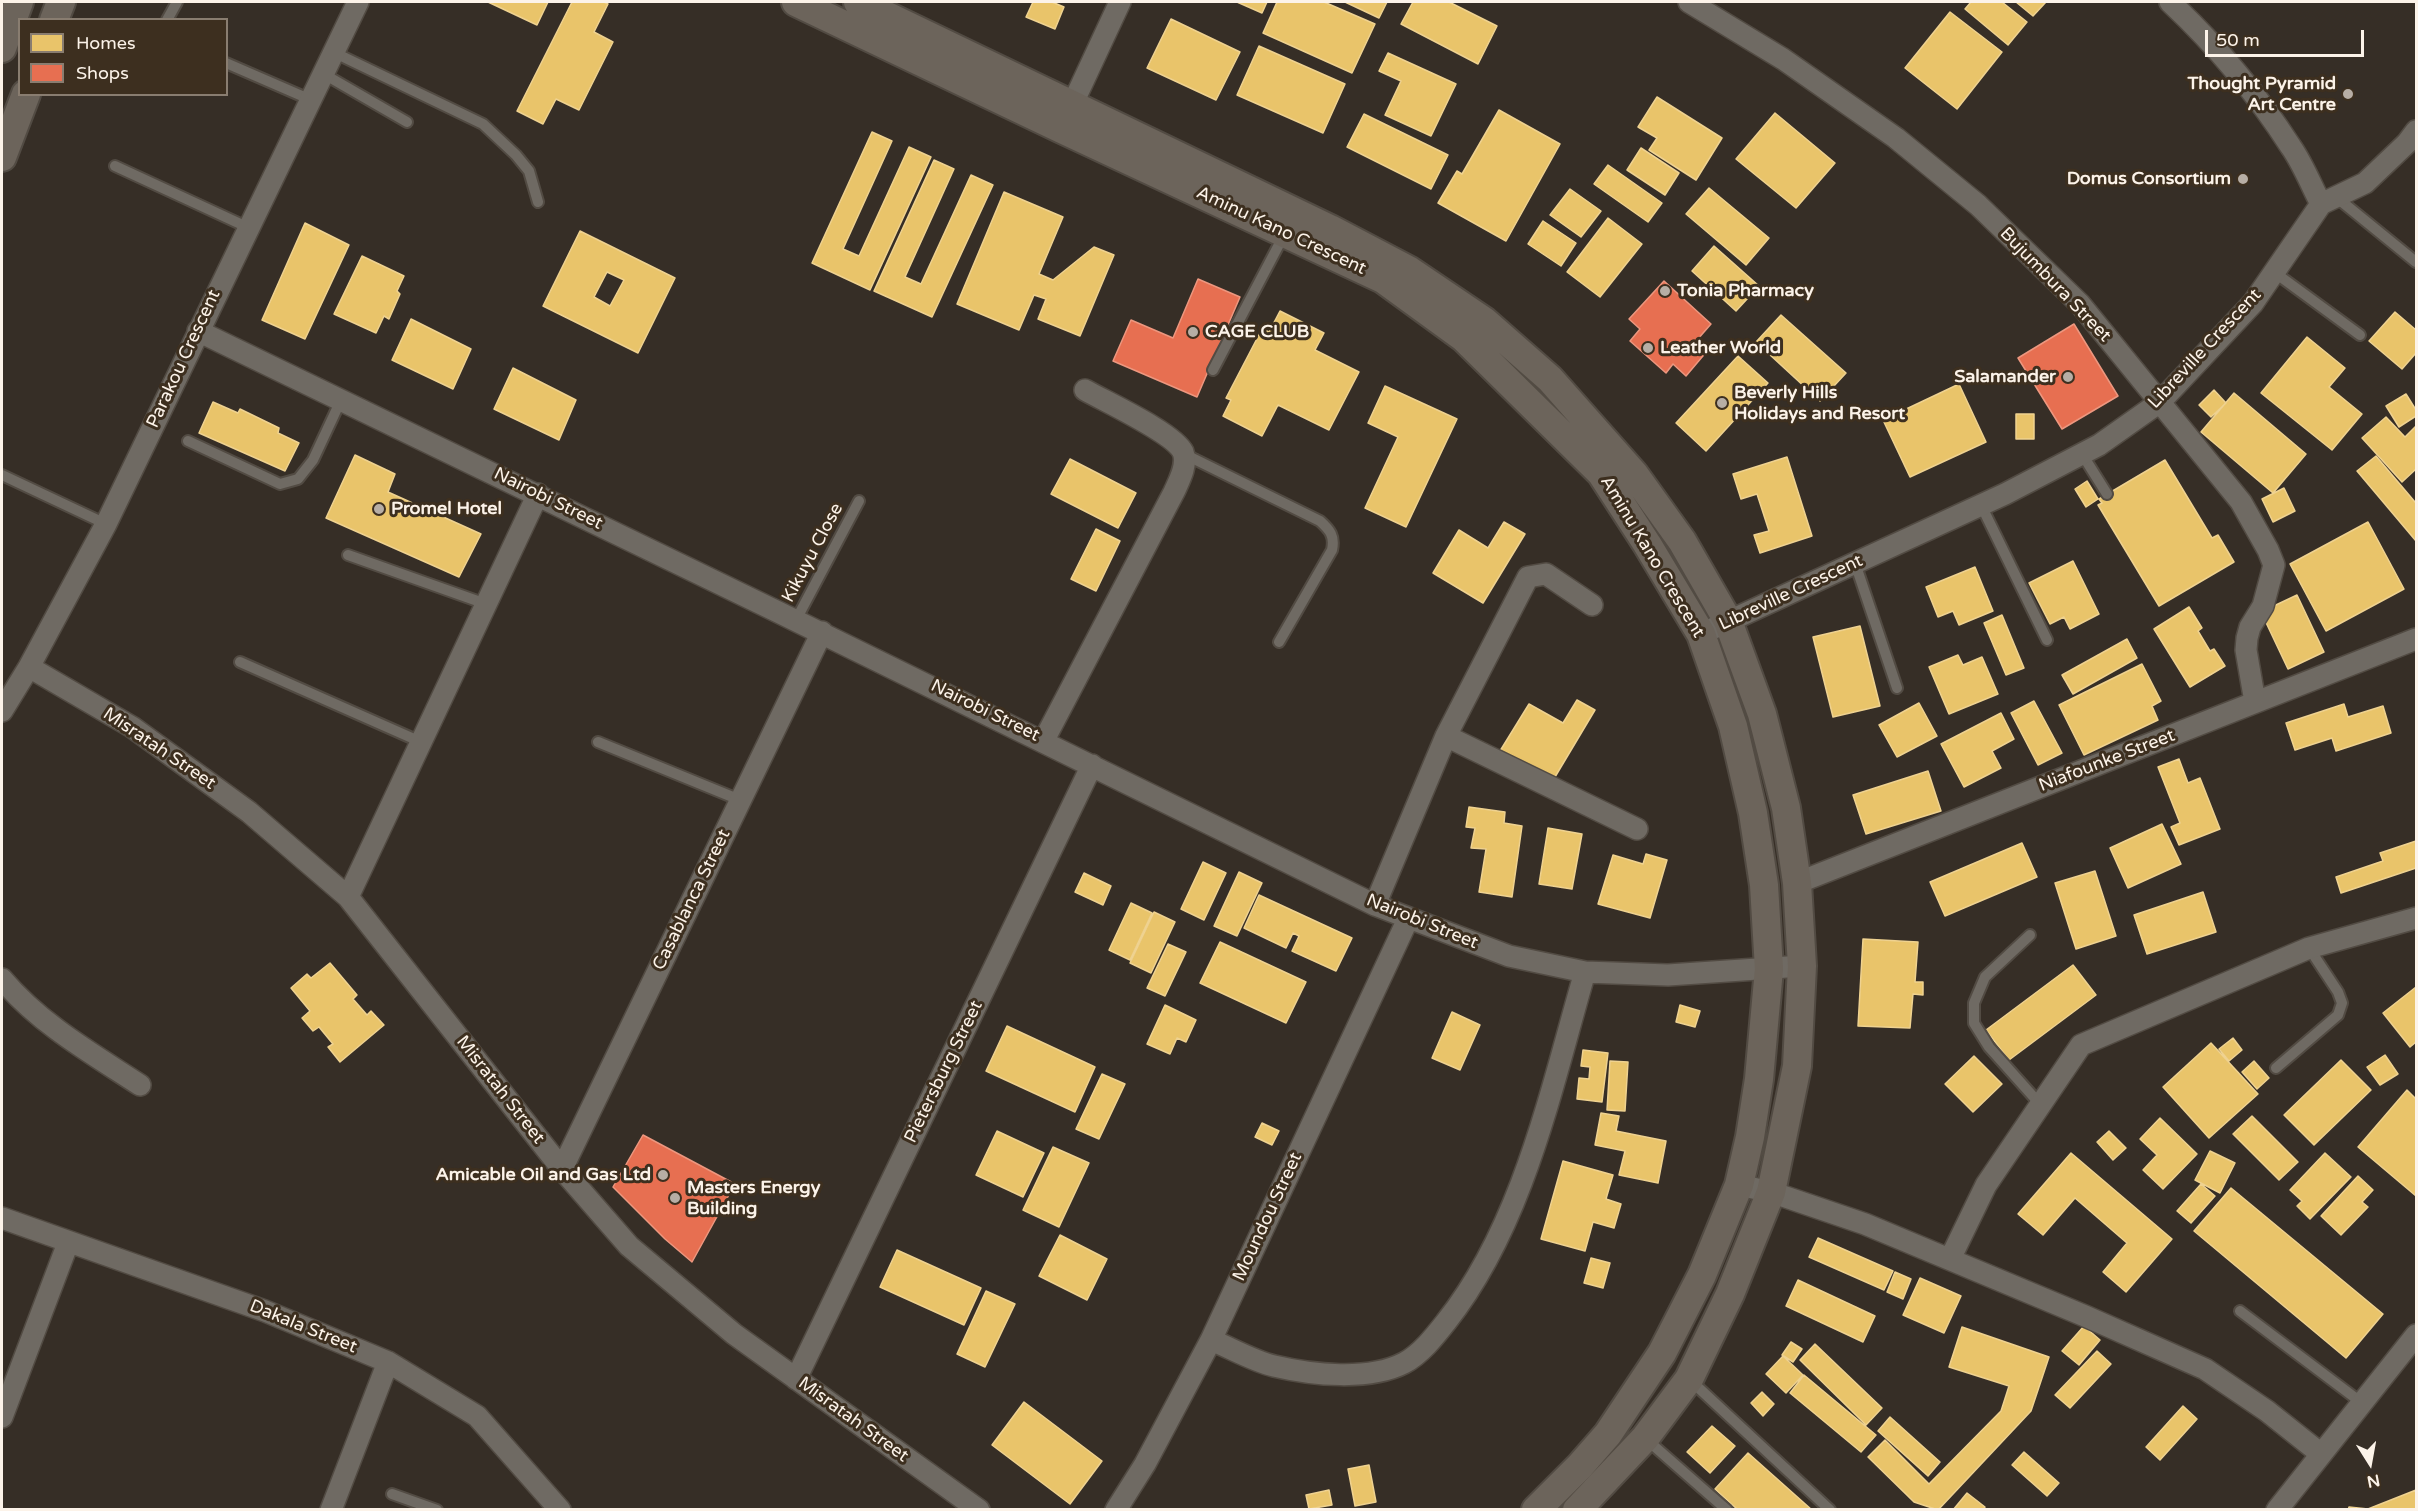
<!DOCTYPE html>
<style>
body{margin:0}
#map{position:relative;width:2418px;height:1511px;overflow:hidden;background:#362e26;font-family:"Varela Round",sans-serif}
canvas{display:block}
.frame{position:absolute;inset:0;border:3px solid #fcf3e9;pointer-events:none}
.legend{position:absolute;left:18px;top:18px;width:210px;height:78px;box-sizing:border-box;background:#3d2f1f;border:2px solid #897d70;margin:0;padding:8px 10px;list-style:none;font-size:18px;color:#fcf3e9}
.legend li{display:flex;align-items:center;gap:12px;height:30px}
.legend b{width:30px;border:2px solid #897d70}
.north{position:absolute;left:2340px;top:1433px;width:60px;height:60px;-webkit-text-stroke:4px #3d2f1f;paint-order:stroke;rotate:169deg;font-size:16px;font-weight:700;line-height:24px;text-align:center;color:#fcf3e9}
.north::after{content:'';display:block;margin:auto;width:21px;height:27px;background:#fcf3e9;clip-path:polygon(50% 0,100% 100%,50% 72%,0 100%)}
.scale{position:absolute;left:2205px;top:30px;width:159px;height:27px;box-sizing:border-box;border:3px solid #fcf3e9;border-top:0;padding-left:8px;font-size:18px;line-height:21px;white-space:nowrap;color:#fcf3e9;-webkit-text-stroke:4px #3d2f1f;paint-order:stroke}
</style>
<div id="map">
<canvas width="2418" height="1511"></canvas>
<div class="frame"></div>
<ul class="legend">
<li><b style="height:16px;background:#e9c46a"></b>Homes</li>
<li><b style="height:16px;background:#e76f51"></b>Shops</li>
</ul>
<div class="north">N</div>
<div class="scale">50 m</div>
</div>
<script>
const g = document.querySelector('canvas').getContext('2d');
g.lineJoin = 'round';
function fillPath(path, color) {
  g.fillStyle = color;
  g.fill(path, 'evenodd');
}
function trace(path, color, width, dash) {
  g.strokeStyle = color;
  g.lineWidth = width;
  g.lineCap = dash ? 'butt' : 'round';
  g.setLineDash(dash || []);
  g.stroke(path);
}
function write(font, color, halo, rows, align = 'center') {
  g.font = font + ' "Varela Round",sans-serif';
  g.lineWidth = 6;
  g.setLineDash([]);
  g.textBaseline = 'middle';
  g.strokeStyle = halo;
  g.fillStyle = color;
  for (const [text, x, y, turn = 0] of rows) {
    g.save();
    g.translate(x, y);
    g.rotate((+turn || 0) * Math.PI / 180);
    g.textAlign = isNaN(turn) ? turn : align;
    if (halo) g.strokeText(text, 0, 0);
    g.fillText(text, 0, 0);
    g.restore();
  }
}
const homes = new Path2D(`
 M488,2H548L537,25Z
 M572,2H604L608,4L594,32L613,42L579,110L556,99L543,124L517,111Z
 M1033,2H1052L1064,7L1055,29L1026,17Z
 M1237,2H1267L1262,13Z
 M1277,2H1324L1375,24L1352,73L1263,33Z
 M1345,2H1387L1379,18Z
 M1413,2H1449L1497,26L1478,64L1401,24Z
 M1971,2H2002L2027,22L2008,45L1965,9Z
 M2016,2H2046L2033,16Z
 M1950,12L2002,52L1957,109L1905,68Z
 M1171,19L1240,52L1216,100L1147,68Z
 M1259,46L1345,84L1323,133L1237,95Z
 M1388,53L1456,84L1431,136L1385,115L1401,81L1379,71Z
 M1657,97L1722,138L1696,180L1649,150L1657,138L1638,127Z
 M1499,110L1560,144L1506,241L1438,203L1457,171L1462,174Z
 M1775,113L1835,163L1796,208L1736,159Z
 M1364,114L1448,155L1431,189L1347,147Z
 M872,132L892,141L843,249L859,256L909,147L931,157L870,290L812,263Z
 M1641,148L1679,173L1665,195L1627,170Z
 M934,160L954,169L905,277L921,284L971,175L993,185L932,317L874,291Z
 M1608,165L1662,203L1648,222L1594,184Z
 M1709,188L1769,238L1746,265L1686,214Z
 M1570,189L1601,211L1581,237L1550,215Z
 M1004,192L1063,217L1039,274L1053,280L1094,247L1114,255L1080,336L1038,319L1046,299L1034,295L1019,330L957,304Z
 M1608,218L1642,244L1600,297L1567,272Z
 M1543,221L1576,243L1561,266L1528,244Z
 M305,223L349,245L305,339L262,320Z
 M580,231L675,278L638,353L543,306ZM607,272L624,280L610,306L594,297Z
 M1714,246L1759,286L1736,311L1692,271Z
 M362,256L404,276L397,291L400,294L389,319L384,316L376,333L334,314Z
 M1280,311L1324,333L1315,350L1359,372L1329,430L1278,405L1262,436L1223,416L1231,400L1226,398L1262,329L1269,332Z
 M2395,312L2416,330V353L2402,369L2369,341Z
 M1781,315L1846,373L1820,401L1756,342Z
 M411,319L471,349L453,389L392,360Z
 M2307,337L2345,368L2329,387L2362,414L2332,450L2261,393Z
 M1738,356L1768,383L1706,451L1676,423Z
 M513,368L576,400L559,440L494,409Z
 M1959,384L1986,442L1910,477L1883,420Z
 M1385,386L1457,419L1406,527L1365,508L1398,437L1368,423Z
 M2214,390L2226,403L2211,417L2199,405Z
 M2234,393L2306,454L2273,493L2201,432Z
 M2406,394L2416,410V416L2399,427L2386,406Z
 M213,402L238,413L240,409L279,428L278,433L299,443L285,471L199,433Z
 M2016,414H2034V439H2016Z
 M2386,417L2405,437L2416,426V469L2402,482L2362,438Z
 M355,455L395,474L388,492L481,534L459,577L326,518Z
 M2376,456L2415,502L2416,501V541L2357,471Z
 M1787,457L1812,536L1760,553L1754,535L1769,531L1757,494L1741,499L1733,474Z
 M1070,459L1136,493L1118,528L1051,494Z
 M2165,460L2212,538L2218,535L2234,562L2159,606L2098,505L2102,503L2099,499Z
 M2087,481L2098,499L2086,507L2075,489Z
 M2284,488L2295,511L2273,522L2262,499Z
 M1504,522L1525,534L1483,603L1433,573L1459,530L1488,548Z
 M2368,522L2404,589L2326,631L2290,564Z
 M1096,529L1120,541L1096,591L1071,579Z
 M2073,561L2099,614L2070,629L2064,617L2050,624L2029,583Z
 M1975,567L1993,611L1959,625L1953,611L1938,617L1926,587Z
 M2297,595L2324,652L2288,669L2261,612Z
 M2189,607L2202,628L2198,631L2210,651L2214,649L2225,666L2190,687L2154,629Z
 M2002,615L2024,668L2006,675L1984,623Z
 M1860,626L1880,706L1833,717L1813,637Z
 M2127,639L2137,658L2073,694L2062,675Z
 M1958,655L1963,665L1982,657L1998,694L1949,714L1929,667Z
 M2142,664L2161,701L2152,706L2158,720L2084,755L2059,705Z
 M1577,700L1595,710L1552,782L1500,751L1529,704L1563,723Z
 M2034,701L2062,753L2038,765L2011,713Z
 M1919,703L1937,736L1897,757L1879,725Z
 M2344,704L2348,717L2383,706L2391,733L2336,751L2332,738L2295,750L2286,723Z
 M2001,713L2014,739L1992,751L2001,768L1964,787L1941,744Z
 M2179,759L2188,783L2200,778L2220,829L2179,845L2171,827L2180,823L2158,767Z
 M1928,771L1941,811L1866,834L1853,795Z
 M1469,807L1505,812L1504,823L1522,826L1512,897L1479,892L1486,849L1471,848L1475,828L1466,827Z
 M2162,824L2181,864L2128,888L2110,848Z
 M1548,828L1582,834L1572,889L1539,884Z
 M2416,841V868L2341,893L2336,877L2383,861L2380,853Z
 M2022,843L2037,877L1945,916L1930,882Z
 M1646,854L1667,860L1650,918L1598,904L1613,855L1643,864Z
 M1203,862L1226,873L1204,920L1181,909Z
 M2095,871L2116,936L2076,949L2055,883Z
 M1239,872L1262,883L1237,936L1214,926Z
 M1084,873L1111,886L1103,905L1075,892Z
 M2203,892L2216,932L2147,954L2134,915Z
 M1259,895L1352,938L1336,971L1292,951L1299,936L1293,933L1286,948L1244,928Z
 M1131,903L1152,913L1130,960L1109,950Z
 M1154,912L1175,922L1151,973L1130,963Z
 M1863,939L1918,942L1915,982H1923V995L1913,994L1910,1028L1858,1026Z
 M1220,942L1306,982L1286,1023L1200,983Z
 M1168,944L1186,952L1165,996L1147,988Z
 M330,963L357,995L353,999L367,1015L371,1011L384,1025L340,1062L328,1047L333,1044L319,1027L313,1031L302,1018L310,1011L291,988L307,974L311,978Z
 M2073,965L2096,995L2009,1060L1986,1030Z
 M2416,987V1042L2410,1047L2383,1013Z
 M1165,1005L1196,1020L1186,1042L1177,1038L1170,1054L1147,1044Z
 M1680,1005L1700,1011L1695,1027L1676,1022Z
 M1452,1012L1480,1025L1460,1070L1432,1058Z
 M1007,1026L1095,1067L1075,1112L986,1071Z
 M2233,1038L2242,1050L2229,1061L2219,1049Z
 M2211,1043L2258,1094L2209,1138L2163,1087Z
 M1583,1050L1608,1053L1602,1102L1577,1099L1579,1078L1589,1079L1590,1067L1581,1066Z
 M2385,1055L2398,1074L2380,1085L2367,1067Z
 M1974,1056L2002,1084L1973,1112L1945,1084Z
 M2341,1060L2371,1090L2314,1145L2284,1115Z
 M1610,1061L1628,1062L1625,1111L1607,1110Z
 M2254,1061L2269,1078L2257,1089L2242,1072Z
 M1102,1074L1125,1084L1099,1139L1076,1129Z
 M2407,1090L2416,1099V1196L2358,1147Z
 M1601,1113L1619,1116L1616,1131L1666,1141L1658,1183L1619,1175L1625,1151L1595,1145Z
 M2252,1116L2298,1162L2279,1180L2233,1134Z
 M2160,1118L2197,1154L2163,1189L2143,1170L2157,1155L2140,1139Z
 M1262,1123L1279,1131L1272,1145L1255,1137Z
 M997,1131L1044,1153L1023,1197L976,1175Z
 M2109,1131L2126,1148L2113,1160L2097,1142Z
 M1053,1147L1089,1163L1059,1227L1023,1210Z
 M2210,1151L2235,1163L2220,1193L2195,1180Z
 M2071,1153L2172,1239L2126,1292L2103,1272L2127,1243L2075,1198L2043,1235L2018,1214Z
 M2325,1153L2351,1177L2310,1219L2297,1206L2302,1201L2290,1190Z
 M1563,1161L1613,1175L1606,1199L1621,1204L1614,1228L1593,1222L1585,1251L1541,1239Z
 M2358,1176L2373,1190L2362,1202L2368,1207L2341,1235L2321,1216Z
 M2201,1184L2215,1196L2191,1223L2177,1211Z
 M2231,1188L2383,1314L2346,1358L2194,1231Z
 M1060,1235L1107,1259L1087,1300L1039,1276Z
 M1818,1238L1893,1271L1884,1290L1809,1257Z
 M897,1250L981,1288L964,1325L880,1287Z
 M1591,1258L1610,1263L1603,1288L1584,1283Z
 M1895,1272L1911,1279L1903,1299L1887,1292Z
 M1920,1278L1961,1296L1944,1333L1903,1315Z
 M1798,1280L1875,1316L1863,1342L1786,1306Z
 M986,1291L1015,1304L985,1367L957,1354Z
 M2084,1326L2100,1340L2079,1365L2062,1351Z
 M1962,1327L2049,1357L2031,1411L1938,1510L1914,1502L1868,1457L1885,1440L1929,1484L2001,1411L2009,1386L1949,1367Z
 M1791,1342L1802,1349L1793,1362L1782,1355Z
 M1815,1344L1882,1408L1866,1425L1800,1360Z
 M2097,1351L2111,1364L2070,1408L2055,1395Z
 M1783,1356L1803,1375L1786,1393L1766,1374Z
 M1804,1375L1876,1435L1861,1452L1790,1393Z
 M1762,1392L1774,1404L1763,1416L1751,1403Z
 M1024,1402L1102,1461L1070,1504L992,1445Z
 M2183,1406L2197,1419L2160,1460L2146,1447Z
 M1890,1417L1940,1462L1928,1476L1878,1431Z
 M1712,1426L1735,1446L1710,1473L1687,1452Z
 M2024,1452L2059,1483L2047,1496L2012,1465Z
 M1748,1453L1812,1510H1738L1715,1489Z
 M1369,1465L1376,1502L1355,1506L1348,1469Z
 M1329,1490L1332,1505L1309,1509L1306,1495Z
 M2416,1490V1510H2348L2349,1507L2368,1509Z
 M1967,1493L1985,1507L1983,1510H1953Z`);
fillPath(homes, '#e9c46a');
trace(homes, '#efd290', 1.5);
const shops = new Path2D(`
 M1198,279L1240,297L1197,397L1113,361L1131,320L1173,338Z
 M1664,281L1711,324L1697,340L1708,350L1686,376L1673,364L1666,373L1630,341L1640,329L1629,319Z
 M2074,324L2118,396L2062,429L2018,358Z
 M643,1135L735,1184L692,1262L665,1239L613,1187Z`);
fillPath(shops, '#e76f51');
trace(shops, '#ed977f', 1.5);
const lane = new Path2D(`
 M167,20L177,2
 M333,52L483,124L516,155L529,171L538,202
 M226,63L309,99
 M322,73L407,122
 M115,166L247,227
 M2336,197L2416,262
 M2274,272L2360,335
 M1213,370L1284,235
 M188,441L280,484L298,479L313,460L341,400
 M1184,454L1320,521C1330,530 1335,536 1332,550L1279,642
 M2082,454L2107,494
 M2,475L106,524
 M1981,505L2047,640
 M348,555L486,604
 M1855,563L1897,688
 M796,620L859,501
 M240,662L421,742
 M598,742L740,800
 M2030,935L1985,977L1974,1003V1023L1989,1047L2039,1103
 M2276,1068L2338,1015L2342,1003L2338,992L2309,948
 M2240,1311L2362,1403
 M1689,1379L1830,1510
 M1646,1439L1727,1510
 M392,1494L437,1510`);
const street = new Path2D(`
 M1689,2L1783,59L1896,138L1978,205L2080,304L2241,502L2268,550L2274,565L2263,606L2250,627L2247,638L2246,650L2255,702
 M1066,118L1120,2
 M2321,204L2365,183L2407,143L2416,131
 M198,331C591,520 984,712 1375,905L1509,956L1585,972L1668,975L1802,966
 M1701,634L2005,494L2099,445L2160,402L2253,303L2321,204C2311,185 2303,164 2291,147C2257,94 2215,44 2170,2
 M29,667L132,727L249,812L348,897L562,1169L629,1246L734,1334L979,1510
 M2,711L29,667L106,524L358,2
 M1446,736L1637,829
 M1044,740L1174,492C1179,481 1188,465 1183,452C1174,433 1106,402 1085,390
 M1797,883L2416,639
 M348,897L538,494
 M1375,905L1446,736L1528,577L1546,574L1592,605
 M2,979C40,1024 91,1053 140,1085
 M562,1169L822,632
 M1739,1185L1771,1192L1865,1224L2085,1316L2205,1369L2267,1411L2321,1454
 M2,1218L265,1311L388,1362L477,1416L560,1510
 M1950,1259L1986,1185L2081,1045L2309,948L2416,918
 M1211,1340C1231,1348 1253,1361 1274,1366C1312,1375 1369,1381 1404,1363C1421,1354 1435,1336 1446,1322C1523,1225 1551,1089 1585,972
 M796,1379L1092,765
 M2,1417L68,1243
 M331,1510L388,1362
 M1116,1510L1145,1464L1211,1340L1408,919
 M2277,1510L2416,1335`);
const secondary = new Path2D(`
 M796,2L1062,129L1383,279L1464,338L1601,473L1647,544L1701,634L1733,726L1753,813L1764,885L1769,969L1759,1079L1750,1137L1739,1185L1702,1275L1662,1353L1608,1434L1580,1466L1536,1510
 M858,2L1330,229L1410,271L1484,321L1550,379L1634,474L1682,541L1728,621L1762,714L1786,808L1797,883L1802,966L1797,1066L1771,1192L1730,1294L1689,1379L1645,1438L1577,1510
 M54,20L61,2
 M2,48L19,2
 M2,157L26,94`);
trace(lane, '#524b43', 14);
trace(street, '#524b43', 24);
trace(secondary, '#524b43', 32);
trace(lane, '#6f6a63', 10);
trace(street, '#6f6a63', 21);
trace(secondary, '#6c645b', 28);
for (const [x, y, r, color] of [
 [2348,94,6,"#b7aea5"],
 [2243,179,6,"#b7aea5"],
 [1665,291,6,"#b7aea5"],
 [1193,332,6,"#b7aea5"],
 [1648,348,6,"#b7aea5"],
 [2068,377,6,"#b7aea5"],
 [1722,403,6,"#b7aea5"],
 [379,509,6,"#b7aea5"],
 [663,1175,6,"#b7aea5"],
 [675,1198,6,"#b7aea5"]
]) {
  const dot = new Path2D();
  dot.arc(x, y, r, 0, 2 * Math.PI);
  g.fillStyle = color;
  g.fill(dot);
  trace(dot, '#3d2f1f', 2);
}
write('bold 18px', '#fcf3e9', '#3d2f1f', [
 ["Thought Pyramid",2336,84,"right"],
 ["Art Centre",2336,105,"right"],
 ["Domus Consortium",2231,179,"right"],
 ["Tonia Pharmacy",1677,291],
 ["CAGE CLUB",1205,332],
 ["Leather World",1660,348],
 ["Salamander",2056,377,"right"],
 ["Beverly Hills",1734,393],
 ["Holidays and Resort",1734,414],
 ["Promel Hotel",391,509],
 ["Amicable Oil and Gas Ltd",651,1175,"right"],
 ["Masters Energy",687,1188],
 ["Building",687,1209]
], 'left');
write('18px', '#fcf3e9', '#3d2f1f', [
 ["Aminu Kano Crescent",1281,231,25],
 ["Bujumbura Street",2055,285,46],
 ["Libreville Crescent",2205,349,-47],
 ["Parakou Crescent",184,359,-65],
 ["Nairobi Street",548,499,26],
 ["Kikuyu Close",813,553,-62],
 ["Aminu Kano Crescent",1652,557,59],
 ["Libreville Crescent",1791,593,-25],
 ["Nairobi Street",985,711,26],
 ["Misratah Street",159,749,34],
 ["Niafounke Street",2107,761,-21],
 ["Casablanca Street",692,900,-64],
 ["Nairobi Street",1422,922,22],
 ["Pietersburg Street",944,1072,-64],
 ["Misratah Street",500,1090,52],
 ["Moundou Street",1268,1217,-65],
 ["Dakala Street",303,1327,22],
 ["Misratah Street",853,1420,36]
]);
</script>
